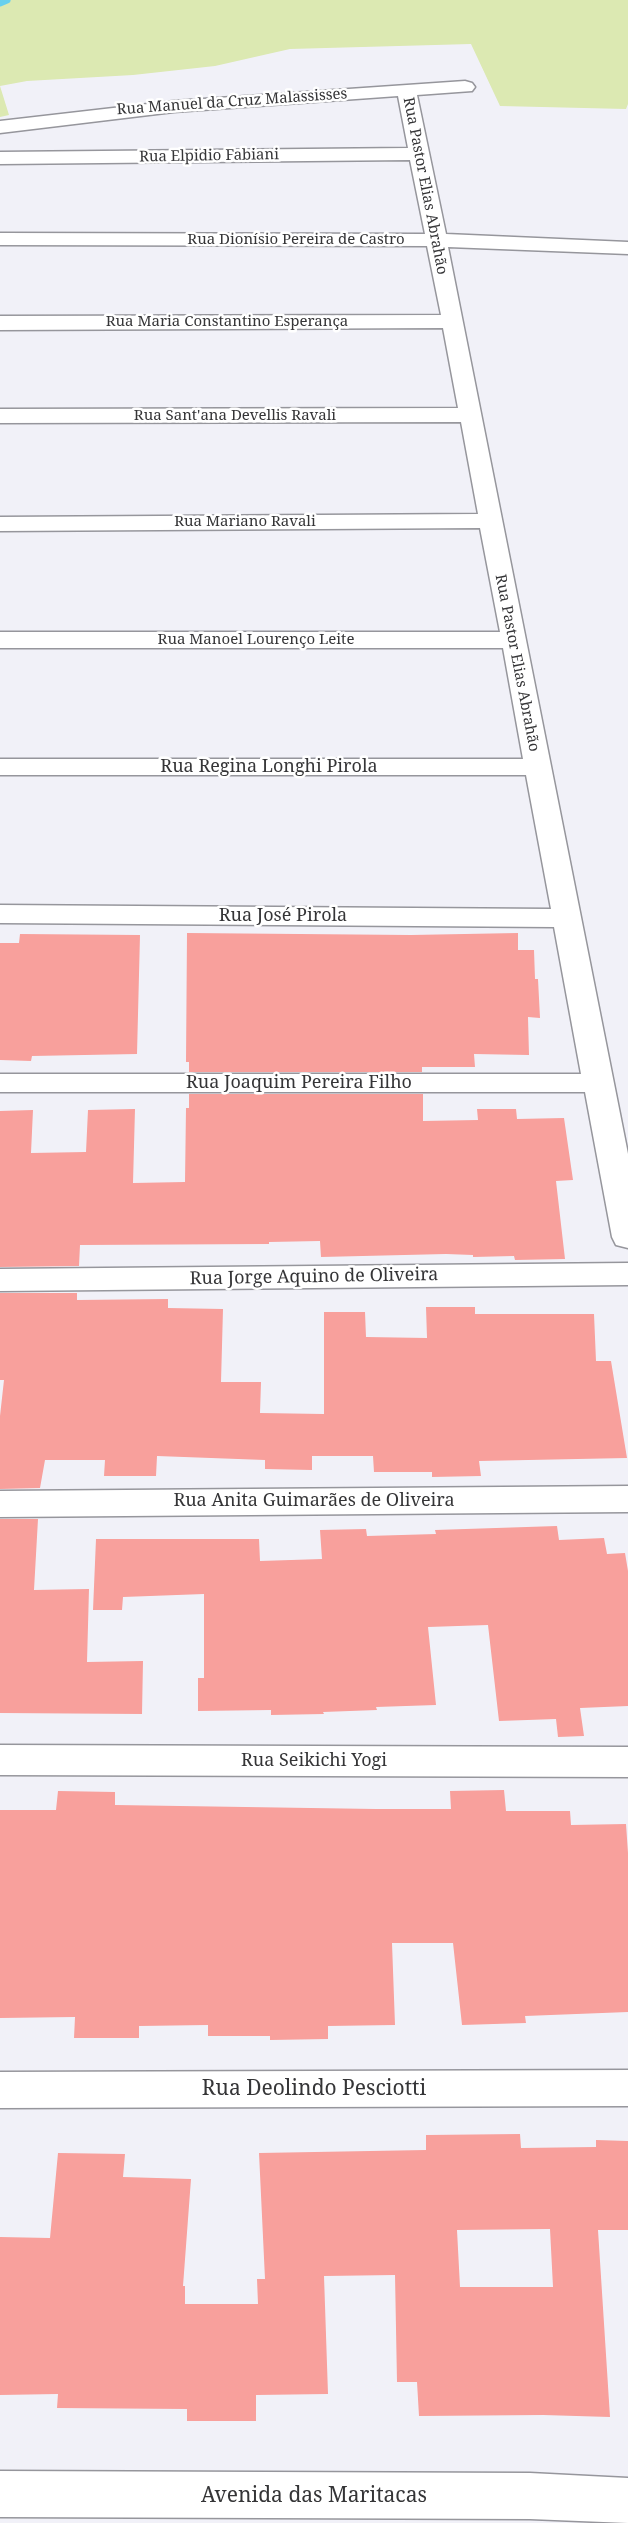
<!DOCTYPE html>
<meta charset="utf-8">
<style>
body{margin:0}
canvas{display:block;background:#f1f1f8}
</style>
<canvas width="628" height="2523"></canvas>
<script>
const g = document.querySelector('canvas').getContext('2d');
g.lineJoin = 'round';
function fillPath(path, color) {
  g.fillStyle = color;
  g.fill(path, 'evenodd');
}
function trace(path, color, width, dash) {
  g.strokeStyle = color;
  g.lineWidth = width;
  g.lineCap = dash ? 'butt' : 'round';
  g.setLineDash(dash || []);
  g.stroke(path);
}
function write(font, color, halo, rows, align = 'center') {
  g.font = font + ' "Noto Serif",serif';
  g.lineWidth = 5;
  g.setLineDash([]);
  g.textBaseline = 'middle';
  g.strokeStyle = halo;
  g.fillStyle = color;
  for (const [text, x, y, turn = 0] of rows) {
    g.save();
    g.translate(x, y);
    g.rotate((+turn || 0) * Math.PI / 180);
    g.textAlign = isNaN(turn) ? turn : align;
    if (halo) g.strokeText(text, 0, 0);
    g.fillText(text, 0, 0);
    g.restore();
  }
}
fillPath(new Path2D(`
 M0,0H628V104L626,109L500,106L471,44L290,49L215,66L133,75L27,81L0,86L9,115L0,117Z`), '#dce9b2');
trace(new Path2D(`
 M0,3L7,0`), '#67d0ee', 7);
fillPath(new Path2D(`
 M187,933L411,935L518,933V950H534L535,979H538L540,1018L528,1017L529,1055L474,1054L475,1067H422V1072H189V1062H186Z
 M20,934L140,935L137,1054L32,1056L31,1061L0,1060V943H19Z
 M189,1094H423V1121L478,1120L477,1109H516L517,1119L564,1118L573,1180L556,1181L565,1259L515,1260L514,1256L473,1257V1255L446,1254L321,1257L320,1241L269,1242V1244L80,1245L79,1266L0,1267V1111L33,1110L31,1153L86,1152L88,1110L135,1109L133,1183L185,1182L186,1108H189Z
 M0,1293H77V1300L168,1299V1308L223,1309L221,1382H261L260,1413L324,1414V1312H365L366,1337L427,1338L426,1307H475V1314H594L596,1361H611L627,1458L479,1461L481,1476L432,1477V1472H374L373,1456H312V1470L265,1469V1460L157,1456L156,1476H104L105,1460H45L40,1488L0,1489V1416L4,1380H0Z
 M0,1519H38L34,1590L89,1589L87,1662L143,1661L142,1714L0,1713Z
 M557,1526L559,1540L604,1538L607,1554L625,1553L628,1571V1706L580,1708L584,1736L558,1737L556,1719L499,1721L488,1625L428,1627L436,1705L376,1707L377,1710L323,1712L324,1714L271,1715V1710L198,1711V1678H204V1594L123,1597L122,1610H93L96,1539H259L260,1561L322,1559L320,1530L366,1529L367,1536L436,1534L435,1530Z
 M504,1790L506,1811H570L571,1825L626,1824L628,1853V2012L525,2016L526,2023L462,2025L453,1943H392L395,2025L328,2026V2039L270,2040V2036H208V2025L139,2026V2038H74L75,2017L0,2018V1810H56L58,1791L115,1792V1805L376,1809H451L450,1791Z
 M520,2134L521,2148L596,2147V2140L628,2141V2230H598L610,2417L543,2415L419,2416L417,2382H397L395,2275L324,2276L328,2394L256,2395V2421H187V2409L57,2408L58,2394L0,2395V2237L50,2238L58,2153L125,2154L123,2177L191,2179L183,2286H185V2304H258L257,2279H265L259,2153L426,2150V2135ZM550,2229L553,2287H460L457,2230Z`), '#f8a09c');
const minor = new Path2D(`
 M465,81L472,83L475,87L472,91L417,95L446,234L628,242V254L448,247L628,1154V1248L616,1245L612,1237L585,1092H0V1074H581L554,927L0,923V905L551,909L526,775H0V759H523L503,648H0V632H500L480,528L0,531V517L478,514L461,422L0,423V409L458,408L443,328L0,330V316L441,315L427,246L0,245V233L425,234L410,160L0,164V152L408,148L398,96L174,112L0,133V121L174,101Z
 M628,1263V1285L0,1291V1269Z
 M628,1486V1512L0,1517V1491Z
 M0,1745L628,1747V1777L0,1775Z
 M628,2070V2106L0,2108V2072Z
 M0,2471L530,2473L628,2478V2523L530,2519L0,2517Z`);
trace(minor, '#96969c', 3);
fillPath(minor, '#fff');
write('15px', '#353537', '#fff', [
 ["Rua Manuel da Cruz Malassisses",232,102,-4],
 ["Rua Elpidio Fabiani",209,156,-1],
 ["Rua Pastor Elias Abrahão",425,186,79],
 ["Rua Dionísio Pereira de Castro",296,240],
 ["Rua Maria Constantino Esperança",227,322],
 ["Rua Sant'ana Devellis Ravali",235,416],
 ["Rua Mariano Ravali",245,522],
 ["Rua Manoel Lourenço Leite",256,640],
 ["Rua Pastor Elias Abrahão",517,663,79]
]);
write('18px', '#353537', '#fff', [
 ["Rua Regina Longhi Pirola",269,767],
 ["Rua José Pirola",283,916],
 ["Rua Joaquim Pereira Filho",299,1083],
 ["Rua Jorge Aquino de Oliveira",314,1277,-1],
 ["Rua Anita Guimarães de Oliveira",314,1501],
 ["Rua Seikichi Yogi",314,1761]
]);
write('21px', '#353537', '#fff', [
 ["Rua Deolindo Pesciotti",314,2089],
 ["Avenida das Maritacas",314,2496]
]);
</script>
